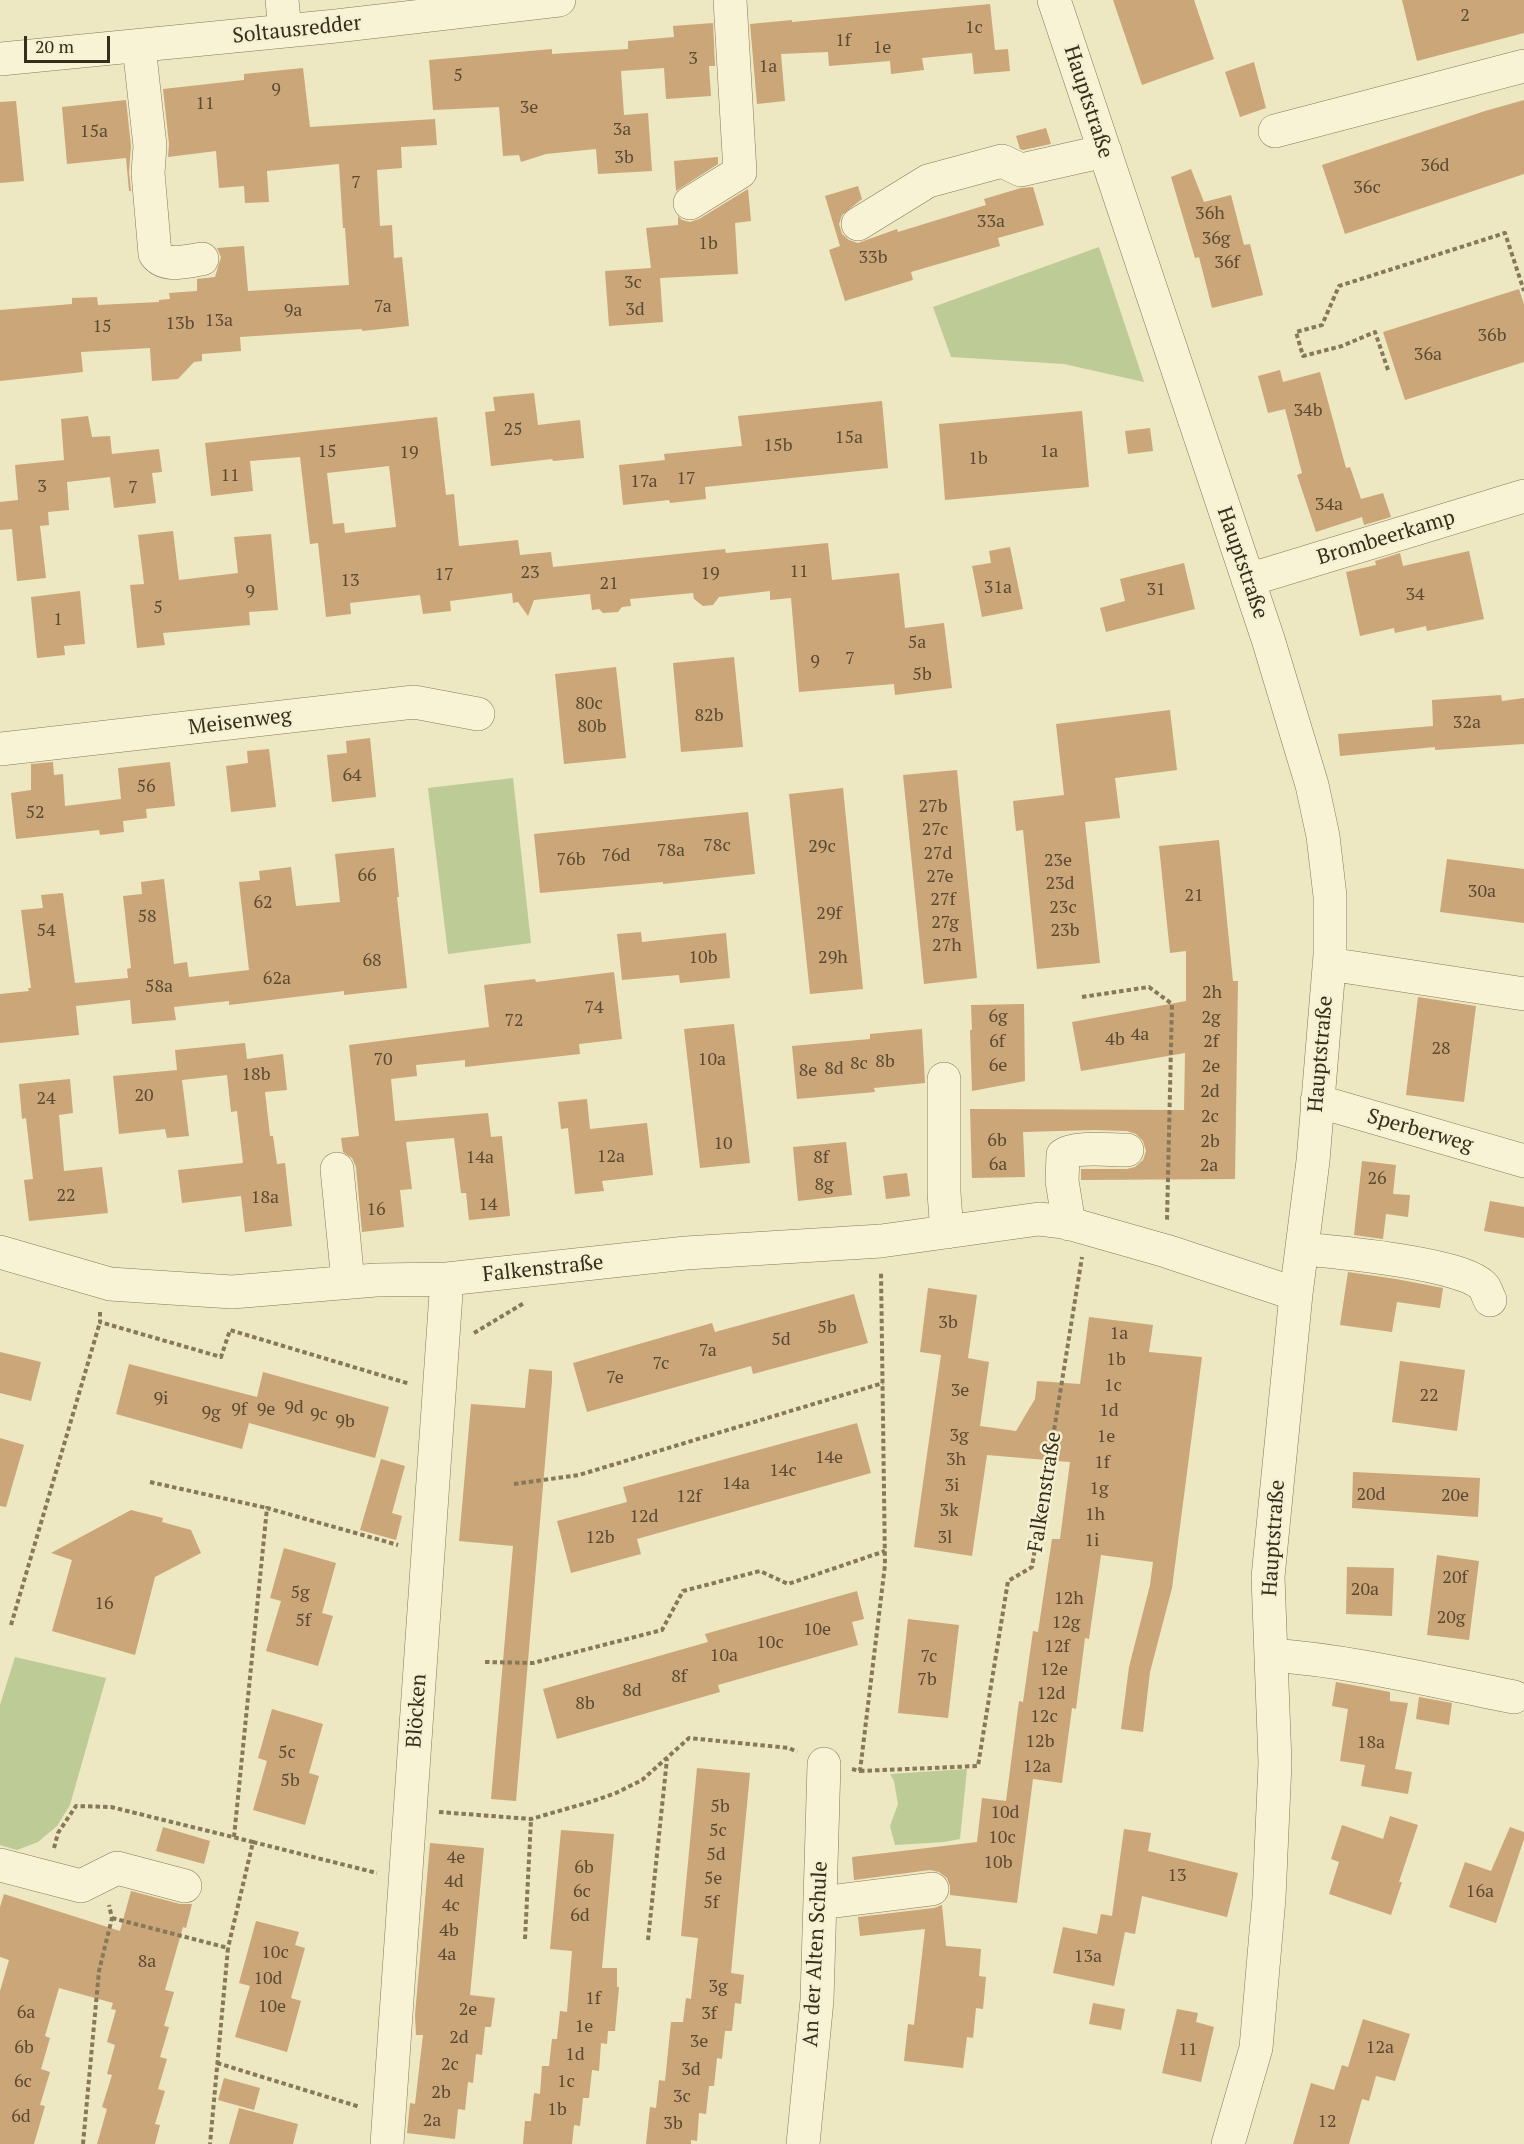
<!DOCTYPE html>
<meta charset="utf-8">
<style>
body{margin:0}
#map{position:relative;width:1524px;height:2144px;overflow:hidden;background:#ede7c2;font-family:"PT Serif",serif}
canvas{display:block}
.scale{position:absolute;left:24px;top:36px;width:86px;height:27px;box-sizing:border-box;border:3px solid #372d1d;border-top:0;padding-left:8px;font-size:18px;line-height:21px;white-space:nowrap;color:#372d1d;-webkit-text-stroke:4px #f5f0d1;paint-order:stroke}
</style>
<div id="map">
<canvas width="1524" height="2144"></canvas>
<div class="scale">20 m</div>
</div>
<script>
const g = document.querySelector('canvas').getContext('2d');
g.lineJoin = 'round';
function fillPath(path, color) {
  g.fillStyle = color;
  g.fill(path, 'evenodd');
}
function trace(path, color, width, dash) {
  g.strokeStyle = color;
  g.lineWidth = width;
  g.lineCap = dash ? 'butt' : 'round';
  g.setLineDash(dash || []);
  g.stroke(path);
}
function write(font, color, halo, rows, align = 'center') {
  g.font = font + ' "PT Serif",serif';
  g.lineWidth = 5;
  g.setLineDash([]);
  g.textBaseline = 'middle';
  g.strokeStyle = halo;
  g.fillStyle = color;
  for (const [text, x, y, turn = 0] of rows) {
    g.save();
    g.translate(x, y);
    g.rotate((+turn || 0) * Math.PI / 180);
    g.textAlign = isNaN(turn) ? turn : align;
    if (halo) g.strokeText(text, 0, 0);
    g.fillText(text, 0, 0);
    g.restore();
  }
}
fillPath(new Path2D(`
 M1099,247L1144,382L1064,364L951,357L933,307Z
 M513,778L531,943L448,954L428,788Z
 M15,1657L106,1678L70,1805L57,1826L38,1842L17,1850L0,1845V1705Z
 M967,1769L960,1839L944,1842L895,1845L890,1826L898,1804L894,1781L890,1774Z`), '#bdcb96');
fillPath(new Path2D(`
 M1113,0H1194L1214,59L1142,85Z
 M1402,0H1524V33L1417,61Z
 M990,4L995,50L1008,49L1010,71L974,74L972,53L922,58L924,70L891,74L890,61L829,66L828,52L781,54L785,101L757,104L750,24L792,20V22Z
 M713,23L715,66H709L711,96L666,99L664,68L621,71L624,115L648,113L652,171L598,174L596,149L546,154L521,162L519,155L503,156L499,107L433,110L429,60L552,49V54L628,49V41L674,37L673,26Z
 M1254,62L1266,108L1240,117L1225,72Z
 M303,68L310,127L435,119L437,145L401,147L402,168L377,170L380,226L392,225L394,258L402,257L409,326L362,331V329L240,337L241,351L202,354V361L194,362L178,379L152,381L150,348L81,352L83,372L0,381V310L72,304V298L97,297L98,305L159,302V300L170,299L169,293L197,291V279L215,277L221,257L217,248L244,246L248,291L349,285L345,228H343L339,164L267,171L269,202L245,203L244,186L219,188L216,151L168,157L169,144L163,89L244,80V74Z
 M126,100L131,146L129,172L131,191H129L126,158L67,164L62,107Z
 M1524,100V174L1345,234L1322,165L1485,111Z
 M16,101L24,181L0,183V102Z
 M1046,128L1051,144L1023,150L1020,149L1016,136Z
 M718,157V164L676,191L674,161Z
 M1191,169L1204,202L1231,195L1244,245L1250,244L1263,295L1212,308L1199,257L1195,258L1171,177Z
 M858,186L862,199L842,215L839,224L842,234L849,240L858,243L897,229L898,232L986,205L984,199L1021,188L1033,187L1044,225L998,238L1000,246L911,272L913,280L845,301L829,250L840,246L825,196Z
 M748,189L751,221L735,223L738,274L660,278L663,322L609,326L605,271L651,268L646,228L678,225V216L682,220L690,222L699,219Z
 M1519,289L1524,304V362L1405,400L1383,332Z
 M1280,370L1283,382L1320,372L1346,468L1350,467L1361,499L1383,493L1391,517L1364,525L1362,517L1316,532L1297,475L1302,473L1285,409L1268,413L1258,376Z
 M534,393L538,425L580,420L584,458L553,461L552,459L491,466L485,412L495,411L493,397Z
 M882,401L888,468L705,487L706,499L670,503L669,500L623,505L619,465L665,460L664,454L742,446L738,416Z
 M1082,411L1089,487L945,500L939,424Z
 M88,416L92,437L110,436L112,454L159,449L162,472L152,473L156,503L114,508L110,477L67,482L69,510L48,512L49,525L40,526L46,578L17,581L12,529L0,530V502L18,500L15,465L64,460L61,419Z
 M437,417L446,495L454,494L459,546L518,540L520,555L551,552L553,567L725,549L726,553L828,543L832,580L899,573L905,628L944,623L952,688L895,695L894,684L799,692L791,598L770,600V591L719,597L713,605L703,606L694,599L693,593L630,599L631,606L622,607L618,612L603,613L599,609L592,610L590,594L534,600L528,616L518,602L513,603L512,593L450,601L451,611L423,614L420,595L350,603L351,614L326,617L318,543L310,544L300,457L250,461L253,491L211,496L205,443ZM389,466L396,527L345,533L344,523L333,524L327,473Z
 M1150,428L1153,451L1128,454L1125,431Z
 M173,531L179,580L238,573L234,537L271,534L278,610L249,612L250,625L163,633L165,645L137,648L130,585L144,584L138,535Z
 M1010,547L1023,609L982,617L972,566L991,563L989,551Z
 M1469,551L1484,619L1427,631L1426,626L1395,633L1394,628L1360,636L1346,572L1376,565L1375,561L1400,553L1403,566Z
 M1184,563L1195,609L1106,632L1100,608L1125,601L1120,579Z
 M80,591L85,644L64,646L65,655L37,658L31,597Z
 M734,657L743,747L681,752L673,663Z
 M616,667L626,758L564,764L555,674Z
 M1501,695L1502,701L1524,698V744L1435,750V747L1340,756L1338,734L1433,726L1432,700Z
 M1170,710L1177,770L1115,778L1120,818L1085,822L1100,963L1037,969L1023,830L1016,831L1013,801L1064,795L1056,724Z
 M370,738L376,797L332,802L327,755L347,753L346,741Z
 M269,749L276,807L231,812L226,766L248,763L247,751Z
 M53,762L54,775L63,774L65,806L121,799L118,768L170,762L175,806L146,809L147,818L123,821L124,832L100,835L99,830L16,839L11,793L31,790V764Z
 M957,770L977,978L924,984L903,775Z
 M843,788L863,989L810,994L789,794Z
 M748,812L755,874L663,884V882L540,893L534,834Z
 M1219,840L1233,981H1238L1235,1179L1081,1180V1169H1127L1135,1167L1143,1160L1146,1151L1143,1141L1136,1134L1127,1131L1094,1130L1023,1132L1025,1177L972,1178L970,1109L1184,1110L1185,1053L1081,1071L1072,1022L1186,1001V951L1170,953L1159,846Z
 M394,848L399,897H397L407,988L344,995V991L229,1005V1001L174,1007L176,1020L132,1024L130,1000L76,1006L79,1035L0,1043V994L29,991L28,988H31L21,910L43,908L41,895L63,893L75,983L128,978L127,969L131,968L123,896L142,894L141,882L164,879L174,964L187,962L189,977L249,970L239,882L260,880L259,871L291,867L296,906L340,902L335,854Z
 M1447,859L1524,869V923L1440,912Z
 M641,932L642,942L726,933L730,978L680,983L679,975L622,980L617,934Z
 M614,972L622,1039L579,1044L580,1054L465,1067V1060L416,1065L417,1076L391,1079L395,1121L488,1113L491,1137L502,1136L510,1216L469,1220L466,1193H461L454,1138L406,1142L412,1189L400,1190L404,1227L362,1232L356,1167L352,1158L343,1152L341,1138L359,1136L349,1045L489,1027L484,985L535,979L536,982Z
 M1418,997L1476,1006L1464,1102L1406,1095Z
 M1024,1004L1025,1081L972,1091L970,1030H972L971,1005Z
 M734,1024L750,1163L700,1168L684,1029Z
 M922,1029L925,1083L874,1088L875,1092L797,1099L792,1046L870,1039V1034Z
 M245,1043L247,1059L283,1054L287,1090L265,1092L270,1136H273L277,1164L285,1163L292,1226L245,1232L241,1196L182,1203L178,1170L243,1163L237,1111L231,1112L227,1075L182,1080L189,1136L167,1138L165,1129L119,1134L113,1076L177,1070L175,1050Z
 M70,1079L73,1113L59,1115L64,1171L102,1167L108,1213L29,1221L24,1180L33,1179L26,1118L22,1119L19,1084Z
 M587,1099L590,1129L647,1123L653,1175L602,1181L604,1191L575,1194L568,1128L561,1129L558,1102Z
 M846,1142L852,1195L798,1201L793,1147Z
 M1362,1161L1396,1165L1393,1194L1410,1195L1408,1217L1386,1214L1383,1239L1354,1235Z
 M907,1173L910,1196L886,1199L883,1176Z
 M1490,1201L1524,1207V1238L1484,1231Z
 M1348,1272L1396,1279L1443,1288L1440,1308L1397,1302L1392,1332L1340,1325Z
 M928,1288L977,1295L968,1358L989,1362L980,1426L1016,1431L1035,1399L1037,1381L1080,1384L1089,1317L1153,1325L1149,1352L1202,1357L1172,1588L1150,1672L1143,1732L1121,1729L1129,1667L1150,1585L1153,1562L1101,1555L1089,1639L1085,1638L1076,1709L1072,1708L1062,1783L1033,1779L1017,1903L950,1895V1886L947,1878L939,1872L930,1870L854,1880L852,1857L977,1842L982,1798L1006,1801L1019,1701L1023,1702L1033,1631L1038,1632L1052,1539H1060L1070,1462L987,1455L972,1556L914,1547L941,1355L920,1352Z
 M854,1294L868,1343L753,1374L751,1366L587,1412L573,1363L712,1323L715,1332Z
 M0,1352L41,1362L31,1401L0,1393Z
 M1400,1361L1465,1370L1457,1431L1392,1422Z
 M129,1364L257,1397L263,1372L389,1407L375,1458L249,1423L242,1449L116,1414Z
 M529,1369L552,1371V1381L516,1801L491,1799L513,1546L459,1541L471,1404L525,1408Z
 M857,1423L871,1473L637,1539L641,1554L571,1573L557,1521L627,1502L623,1487Z
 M0,1438L24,1445L6,1507L0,1506Z
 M381,1459L405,1466L392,1513L402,1516L396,1540L360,1530Z
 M1353,1472L1480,1478L1478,1517L1352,1508Z
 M131,1510L163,1518L162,1522L191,1530L201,1553L155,1577L135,1655L52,1631L72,1560L51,1553Z
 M284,1548L336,1563L322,1613L333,1616L318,1666L266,1651L281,1601L270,1598Z
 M1437,1555L1479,1561L1469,1640L1427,1635Z
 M1347,1567L1394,1568L1392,1616L1346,1614Z
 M857,1591L864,1619L852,1622L858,1645L718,1685L720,1692L557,1739L543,1689L708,1642L705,1634Z
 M908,1619L959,1625L948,1718L898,1713Z
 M1336,1682L1390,1692V1701L1408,1703L1395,1769L1412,1772L1408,1794L1361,1786L1365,1765L1340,1761L1348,1709L1332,1706Z
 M1419,1697L1452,1703L1449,1725L1416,1719Z
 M272,1709L323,1724L309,1773L319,1776L305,1825L253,1810L267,1761L258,1758Z
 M697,1768L750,1773L731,1973L744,1975L741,2004L735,2003L732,2031H725L722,2059L717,2058L714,2086H709L706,2114L699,2113L697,2141L691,2140V2144H646L650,2107L656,2108L659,2080L665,2081L671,2022H683L686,1998L691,1999L698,1938L681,1936Z
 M1390,1816L1418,1825L1399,1882H1402L1391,1915L1329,1894L1339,1862L1331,1859L1342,1825L1383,1839Z
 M163,1827L210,1841L204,1864L156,1851Z
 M1510,1827L1524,1832V1839L1496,1923L1449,1907L1465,1862L1491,1871Z
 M1124,1829L1151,1833L1148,1851L1238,1873L1227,1917L1142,1896L1135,1934L1125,1932L1114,1986L1053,1973L1063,1927L1097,1934L1101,1914L1112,1916Z
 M561,1830L614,1834L602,1968H617V1987H619L615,2031H608L607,2044L601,2043L599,2071L592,2070L589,2098H583L580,2126L574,2125L572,2144H523L525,2121H531L534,2093L540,2094L542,2066H549L552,2039H557L560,2011L567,2012L572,1951L550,1949Z
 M430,1843L484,1848L470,1995L495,1998L491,2027H485L482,2055L476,2054L473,2083L468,2082L465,2110L458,2109L455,2139L407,2133L410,2103L415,2104L423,2035H416L415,2015Z
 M131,1891L180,1904H192L186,1928L183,1927L165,1990L174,1992L164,2026L169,2027L160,2057L167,2059L158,2089L165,2091L155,2124L160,2125L155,2144H97L107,2109L102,2107L112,2075L107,2074L115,2045L107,2042L116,2010L111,2009L113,2003L59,1988L45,2036L50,2038L41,2069L50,2072L40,2105L45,2106L34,2144H0V1991L9,1960L0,1957V1907L4,1894L120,1931Z
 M942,1905L946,1946L981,1949L979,1976L986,1977L983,2009L976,2008L973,2038L967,2037L963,2068L904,2061L908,2024L914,2025L925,1929L860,1936L858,1917L934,1908Z
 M256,1921L299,1932L295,1945L305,1948L291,1998L301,2001L287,2052L235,2037L250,1986L239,1983Z
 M1093,2003L1125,2009L1121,2030L1089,2024Z
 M1177,2009L1198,2013L1196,2022L1214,2027L1201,2082L1162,2073Z
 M1363,2019L1410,2034L1395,2081L1376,2076L1369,2101L1362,2099L1349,2144H1293L1311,2083L1334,2090L1342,2065L1348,2067Z
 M224,2078L260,2088L254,2110L218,2100Z
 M239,2108L298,2124L293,2144H229Z`), '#cba678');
const minor = new Path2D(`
 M282,0L285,31
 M1054,0L1268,639L1312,785L1323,836L1330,896V955L1313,1161L1296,1294L1268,1577L1275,1763L1269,1898L1256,2048L1228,2144
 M139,46L150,146L148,173L155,254C165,268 186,261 202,259
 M0,59L336,26L559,0
 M1275,131L1524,66
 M690,203L740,172L730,0
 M858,224L928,181L1002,161L1021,170L1105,151
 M1248,580L1524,496
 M0,749L414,702L478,714
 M1329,964L1524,994
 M944,1079V1193L947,1232
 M1317,1101L1524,1161
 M337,1169L348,1282
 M1069,1224L1062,1181L1063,1155C1074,1146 1112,1150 1127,1150
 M1302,1249C1336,1252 1465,1263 1484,1287C1486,1290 1488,1296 1490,1300
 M0,1252L110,1284L232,1292L376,1280L447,1279L686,1253L881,1241L1039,1219L1064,1222L1166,1251L1296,1294
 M1271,1655C1353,1661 1433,1681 1514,1697
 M0,1865L81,1886L117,1868L185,1886
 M820,1903L932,1889
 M387,2144L447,1279
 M803,2144L817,2000L824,1764`);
trace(minor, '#877859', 34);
trace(new Path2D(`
 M1388,370L1375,332L1342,346L1303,356L1296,332L1322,325L1339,286L1505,233L1524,291
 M1082,997L1149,987L1172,1004L1167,1220
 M100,1312V1322L221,1357L230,1330L410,1384
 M474,1333L524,1303
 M150,1482L267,1508
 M514,1484L579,1475L883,1383
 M11,1625L100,1322
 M485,1662L533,1663L662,1630L683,1591L760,1571L788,1584L885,1551
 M852,1769L860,1771L885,1565L881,1272
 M860,1771L978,1766L1008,1581L1032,1567L1082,1257
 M439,1812L531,1819L590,1802L616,1793L642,1780L689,1738L789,1748L797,1752
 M234,1837L267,1508L398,1545
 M253,1842L377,1873
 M54,1848L58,1833L76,1806L111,1807L253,1842L228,1948
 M112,1918L228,1948L210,2144
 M525,1939L531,1819
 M648,1940L667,1759
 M217,2063L360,2107
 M83,2144L99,1971L112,1918L109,1905`), '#877859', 4, [4.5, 3]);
trace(minor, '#f8f3d5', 33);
write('18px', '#5c4b34', null, [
 ["2",1465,16],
 ["1c",974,28],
 ["1f",843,41],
 ["1e",882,48],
 ["3",693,59],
 ["1a",768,67],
 ["5",458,76],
 ["9",276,90],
 ["11",205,104],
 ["3e",529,108],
 ["3a",622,130],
 ["15a",94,132],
 ["3b",624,158],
 ["36d",1435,166],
 ["7",356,183],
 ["36c",1367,188],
 ["36h",1210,214],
 ["33a",991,222],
 ["36g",1216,239],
 ["1b",708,244],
 ["33b",873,258],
 ["36f",1227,263],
 ["3c",633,283],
 ["7a",383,307],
 ["3d",635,310],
 ["9a",293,311],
 ["13a",219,321],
 ["13b",180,324],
 ["15",102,327],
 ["36b",1492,336],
 ["36a",1428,355],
 ["34b",1308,411],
 ["25",513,430],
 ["15a",849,438],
 ["15b",778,446],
 ["15",327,452],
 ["1a",1049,452],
 ["19",409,453],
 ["1b",978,459],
 ["11",230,476],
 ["17",686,479],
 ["17a",644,482],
 ["3",42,487],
 ["7",133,488],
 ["34a",1329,505],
 ["11",799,572],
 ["23",530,573],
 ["19",710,574],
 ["17",444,575],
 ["13",350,581],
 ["21",609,584],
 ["31a",998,588],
 ["31",1156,590],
 ["9",250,592],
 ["34",1415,595],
 ["5",158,608],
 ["1",58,620],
 ["5a",917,643],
 ["7",850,659],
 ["9",815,662],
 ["5b",922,675],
 ["80c",589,704],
 ["82b",709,716],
 ["32a",1467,723],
 ["80b",592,727],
 ["64",352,776],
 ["56",146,787],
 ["27b",933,807],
 ["52",35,813],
 ["27c",935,830],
 ["78c",717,846],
 ["29c",822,847],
 ["78a",671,851],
 ["27d",938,854],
 ["76d",616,856],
 ["76b",571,860],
 ["23e",1058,861],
 ["66",367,876],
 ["27e",940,877],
 ["23d",1060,884],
 ["30a",1482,892],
 ["21",1194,896],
 ["27f",943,900],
 ["62",263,903],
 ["23c",1063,908],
 ["29f",829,914],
 ["58",147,917],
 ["27g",945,923],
 ["54",46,931],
 ["23b",1065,931],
 ["27h",947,946],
 ["10b",703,958],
 ["29h",833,958],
 ["68",372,961],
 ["62a",277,979],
 ["58a",159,987],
 ["2h",1212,993],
 ["74",594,1008],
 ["6g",998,1017],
 ["2g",1211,1018],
 ["72",514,1021],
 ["4a",1140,1035],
 ["4b",1115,1040],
 ["6f",997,1042],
 ["2f",1211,1042],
 ["28",1441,1049],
 ["70",383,1060],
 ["10a",712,1060],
 ["8b",885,1062],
 ["8c",859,1064],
 ["6e",998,1066],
 ["2e",1211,1067],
 ["8d",834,1069],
 ["8e",808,1071],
 ["18b",256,1075],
 ["2d",1210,1092],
 ["20",144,1096],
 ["24",46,1099],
 ["2c",1210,1117],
 ["6b",997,1141],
 ["2b",1210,1142],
 ["10",723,1144],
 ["12a",611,1157],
 ["14a",480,1158],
 ["8f",821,1158],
 ["6a",998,1165],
 ["2a",1209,1166],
 ["26",1377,1179],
 ["8g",824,1185],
 ["22",66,1196],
 ["18a",265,1198],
 ["14",488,1205],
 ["16",376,1210],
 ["3b",948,1323],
 ["5b",827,1328],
 ["1a",1119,1334],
 ["5d",781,1340],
 ["7a",708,1351],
 ["1b",1116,1360],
 ["7c",661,1364],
 ["7e",615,1378],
 ["1c",1113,1386],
 ["3e",960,1391],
 ["22",1429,1396],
 ["9i",161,1399],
 ["9d",294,1408],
 ["9f",239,1410],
 ["9e",266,1410],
 ["1d",1109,1411],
 ["9g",211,1413],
 ["9c",319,1415],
 ["9b",345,1422],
 ["3g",959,1436],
 ["1e",1106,1437],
 ["14e",829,1458],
 ["3h",956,1460],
 ["1f",1102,1463],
 ["14c",783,1471],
 ["14a",736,1484],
 ["3i",952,1486],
 ["1g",1099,1489],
 ["20d",1371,1495],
 ["20e",1455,1496],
 ["12f",689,1497],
 ["3k",949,1511],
 ["1h",1095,1515],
 ["12d",644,1517],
 ["12b",600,1538],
 ["3l",945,1538],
 ["1i",1092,1541],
 ["20f",1455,1578],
 ["20a",1365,1590],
 ["5g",300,1593],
 ["12h",1069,1599],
 ["16",104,1604],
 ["20g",1451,1618],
 ["5f",303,1621],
 ["12g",1066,1623],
 ["10e",817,1630],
 ["10c",770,1643],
 ["12f",1057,1647],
 ["10a",724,1656],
 ["7c",929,1657],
 ["12e",1054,1670],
 ["8f",679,1677],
 ["7b",927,1680],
 ["8d",632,1691],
 ["12d",1051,1694],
 ["8b",585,1704],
 ["12c",1044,1717],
 ["12b",1040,1742],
 ["18a",1371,1743],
 ["5c",287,1753],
 ["12a",1037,1767],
 ["5b",290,1781],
 ["5b",720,1807],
 ["10d",1005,1813],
 ["5c",718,1831],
 ["10c",1002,1838],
 ["5d",716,1855],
 ["4e",456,1858],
 ["10b",998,1863],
 ["6b",584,1868],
 ["13",1177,1876],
 ["5e",713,1879],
 ["4d",454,1882],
 ["6c",582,1892],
 ["16a",1480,1892],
 ["5f",711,1903],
 ["4c",451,1906],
 ["6d",580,1916],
 ["4b",449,1931],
 ["10c",275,1953],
 ["4a",447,1955],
 ["13a",1088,1957],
 ["8a",147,1962],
 ["10d",268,1979],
 ["3g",718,1987],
 ["1f",593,1999],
 ["10e",272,2007],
 ["2e",468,2010],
 ["6a",26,2013],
 ["3f",709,2014],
 ["1e",584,2027],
 ["2d",459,2038],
 ["3e",699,2042],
 ["6b",24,2048],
 ["12a",1380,2048],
 ["11",1188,2050],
 ["1d",575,2055],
 ["2c",450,2065],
 ["3d",691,2070],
 ["6c",23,2082],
 ["1c",566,2082],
 ["2b",441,2093],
 ["3c",682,2097],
 ["1b",557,2110],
 ["6d",21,2117],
 ["2a",432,2121],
 ["12",1327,2122],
 ["3b",673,2124]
]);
write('21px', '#372d1d', '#f5f0d1', [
 ["Soltausredder",297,30,-6],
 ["Hauptstraße",1088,102,72],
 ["Brombeerkamp",1386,538,-17],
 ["Hauptstraße",1242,563,71],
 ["Meisenweg",240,722,-7],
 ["Hauptstraße",1321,1054,-85],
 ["Sperberweg",1420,1131,16],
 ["Falkenstraße",543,1269,-6],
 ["Falkenstraße",1045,1492,-81],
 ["Hauptstraße",1274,1538,-86],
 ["Blöcken",417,1711,-86],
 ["An der Alten Schule",816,1954,-87]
]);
</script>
